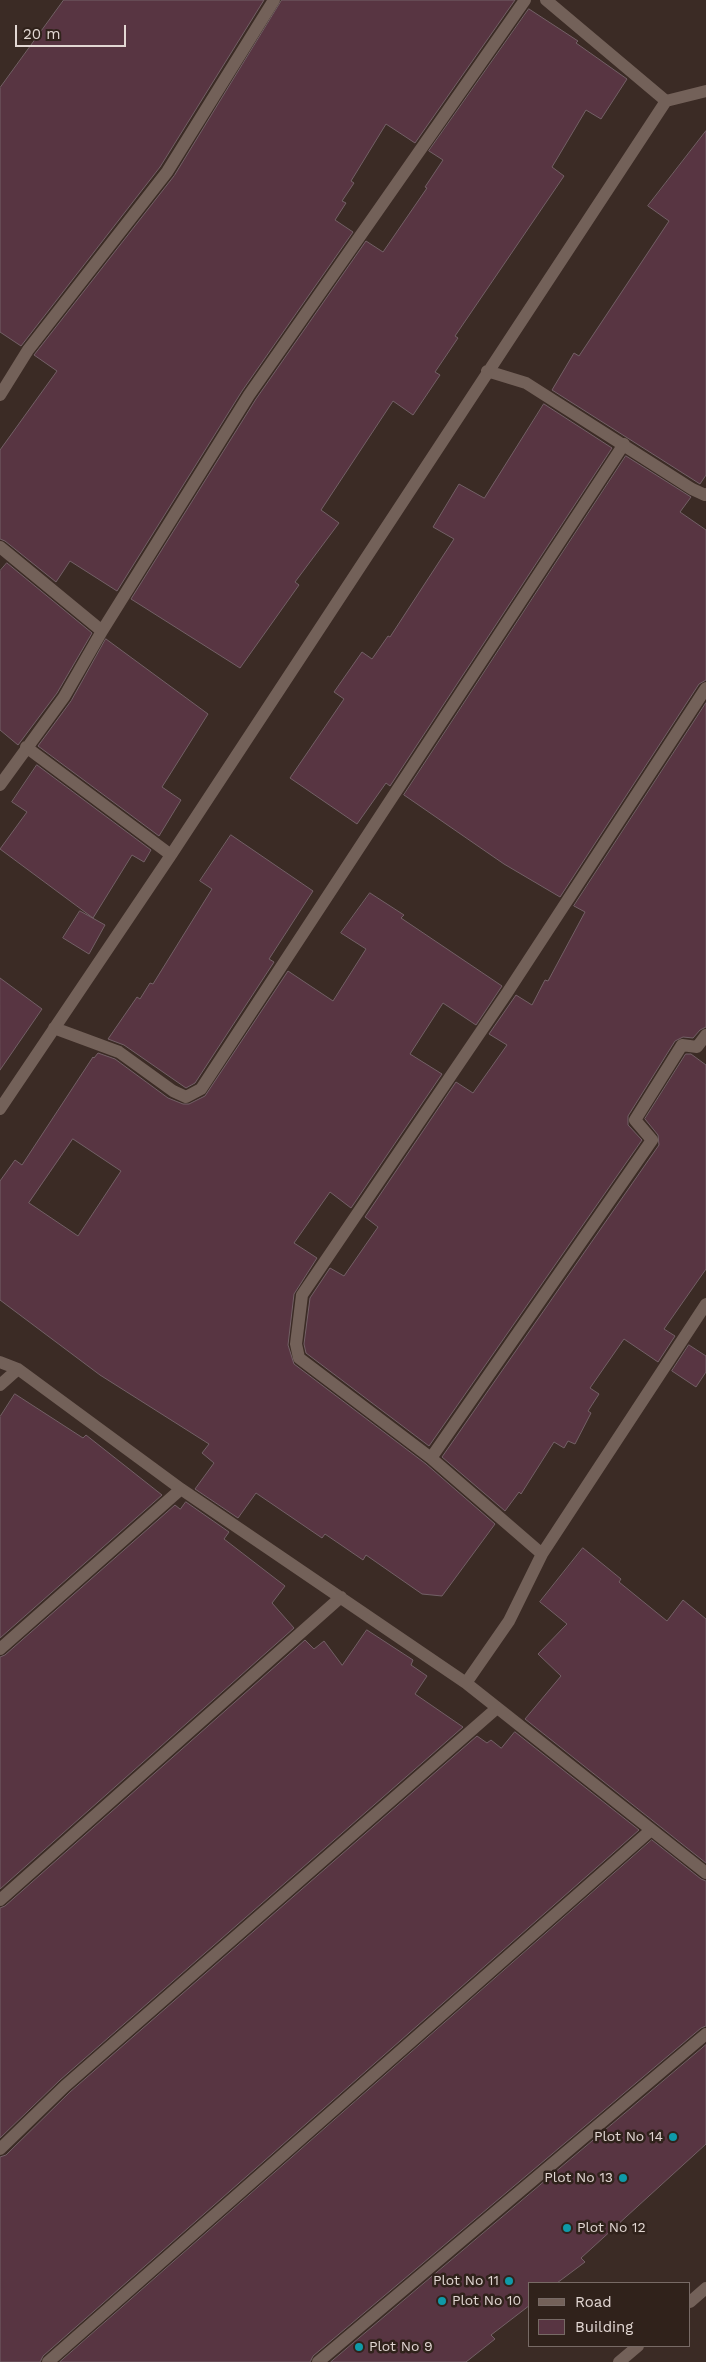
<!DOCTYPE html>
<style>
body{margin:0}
#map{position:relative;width:706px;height:2362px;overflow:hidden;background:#3b2b25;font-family:"Work Sans",sans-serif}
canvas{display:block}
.legend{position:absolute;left:528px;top:2282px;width:162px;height:65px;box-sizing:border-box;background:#30221b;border:1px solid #776a65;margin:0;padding:6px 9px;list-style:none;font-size:15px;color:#e2d7d3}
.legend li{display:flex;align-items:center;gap:10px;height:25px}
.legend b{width:25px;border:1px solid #776a65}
.scale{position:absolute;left:15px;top:25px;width:111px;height:22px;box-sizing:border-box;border:2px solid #e2d7d3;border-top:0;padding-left:6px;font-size:15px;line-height:18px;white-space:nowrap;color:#e2d7d3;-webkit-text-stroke:4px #30221b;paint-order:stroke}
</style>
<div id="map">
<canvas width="706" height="2362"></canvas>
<ul class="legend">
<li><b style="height:6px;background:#736159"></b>Road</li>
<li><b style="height:14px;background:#583542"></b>Building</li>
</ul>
<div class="scale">20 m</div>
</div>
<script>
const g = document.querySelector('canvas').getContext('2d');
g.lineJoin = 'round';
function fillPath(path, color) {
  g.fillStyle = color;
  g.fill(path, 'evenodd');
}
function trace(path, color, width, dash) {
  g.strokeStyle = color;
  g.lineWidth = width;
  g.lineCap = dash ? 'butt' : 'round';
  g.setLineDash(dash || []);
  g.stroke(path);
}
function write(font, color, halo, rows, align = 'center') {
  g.font = font + ' "Work Sans",sans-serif';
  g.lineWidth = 5;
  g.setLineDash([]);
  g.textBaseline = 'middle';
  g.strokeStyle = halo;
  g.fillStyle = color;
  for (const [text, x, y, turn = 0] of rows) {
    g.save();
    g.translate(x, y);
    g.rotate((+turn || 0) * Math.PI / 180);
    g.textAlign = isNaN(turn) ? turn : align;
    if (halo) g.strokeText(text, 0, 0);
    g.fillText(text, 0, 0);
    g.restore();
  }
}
const building = new Path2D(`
 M64,0H264L160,167L21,346L0,332V88Z
 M282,0H515L415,143L386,124L351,181L354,183L342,201L346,203L335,220L353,232L242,391L117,591L70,561L56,582L5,541L0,539V450L57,371L34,355L174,176Z
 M529,9L578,41L576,43L627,79L601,119L586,110L552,167L564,176L455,336L458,338L435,372L440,375L413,415L393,401L321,510L339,523L295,582L299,585L240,668L131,599L256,399L366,241L383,252L427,188L425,187L443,160L429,151Z
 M706,131V475L700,484L552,390L574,353L579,356L669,221L648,206Z
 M544,404L612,448L390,786L386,783L357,824L290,778L344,699L334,692L362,652L372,659L388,636L390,637L454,539L433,527L459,484L484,498Z
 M626,456L691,497L680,512L706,530V680L699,684L560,897L504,864L404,795Z
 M7,563L92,633L57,693L18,745L0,730V571Z
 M106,639L208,714L162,787L181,800L159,836L38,746L71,701Z
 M706,703V1027L700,1030L693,1038L683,1037L675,1041L628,1116V1125L642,1140L429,1446L306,1353L304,1344L310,1298L330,1268L344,1276L378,1227L365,1217L456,1082L473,1093L507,1045L489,1034L516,995L532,1005L545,980L548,981L585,912L574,906Z
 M37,765L151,850L144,862L132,855L93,918L0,849L27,812L12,802Z
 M231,835L313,891L269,959L274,962L195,1083L186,1088L124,1045L108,1039L137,997L140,999L150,983L153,984L212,889L200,881Z
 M370,893L404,915L401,918L502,986L476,1025L443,1003L410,1054L442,1074L351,1208L330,1192L294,1243L317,1258L294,1294L288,1345L294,1364L426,1464L495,1524L442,1596L422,1594L366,1555L363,1560L325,1534L322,1538L256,1493L238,1518L195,1489L214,1463L202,1453L209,1444L100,1375L0,1300V1181L15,1160L22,1165L93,1057L94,1058L98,1053L115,1059L168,1098L183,1104H189L205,1096L288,971L333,1001L366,949L341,933ZM73,1139L121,1171L78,1236L29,1203Z
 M80,911L105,925L89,954L63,938Z
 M0,978L42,1009L0,1070Z
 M686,1054H691L706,1065V1269L664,1329L675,1336L658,1362L624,1339L590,1388L599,1394L588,1411L591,1413L575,1444L568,1441L564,1448L554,1442L521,1494L519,1492L505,1511L442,1457L659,1145L658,1135L645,1119Z
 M689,1345L706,1356V1372L696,1387L672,1371Z
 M15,1394L83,1438L86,1435L162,1495L0,1638V1417Z
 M186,1502L229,1532L224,1539L285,1586L272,1603L294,1628L0,1889V1657L5,1655L175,1505L180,1509Z
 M583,1548L621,1579L619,1582L667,1621L683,1600L706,1619V1863L525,1719L561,1676L538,1654L567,1624L540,1602Z
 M367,1630L413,1660L411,1665L427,1676L415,1694L463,1727L60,2080L0,2138V1908L5,1906L305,1640L314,1649L324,1641L342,1665Z
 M515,1732L639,1830L43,2356L40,2362H0V2157L6,2155L70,2092L477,1736L487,1743L491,1740L501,1748Z
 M652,1840L701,1879L706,1881V2026L701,2028L313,2356L310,2362H60Z
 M706,2045V2144L581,2258L585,2262L557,2283H530V2305L491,2335L495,2339L466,2362H331Z`);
fillPath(building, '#583542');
trace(building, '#736066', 1);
trace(new Path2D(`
 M546,0L666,101
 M487,371L526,383L692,489L705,495L706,494
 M0,395L28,350L167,172L274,0
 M0,547L102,631
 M26,747L171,855
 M0,785L64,697L102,631L249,395L525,0
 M54,1028L119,1052L173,1091L186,1097L201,1089L624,444
 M0,1109L171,855L666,101L706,91
 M0,1362L18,1369L181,1489L466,1683L706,1873
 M0,1385L18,1369
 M431,1458L652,1140L635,1120L682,1045L697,1047L706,1035
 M542,1554L431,1458L299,1358L296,1344L302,1295L507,993L706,688
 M0,1649L181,1489
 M466,1683L509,1621L542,1554L706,1304
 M0,1900L341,1597
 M0,2149L65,2086L497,1708
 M690,2302L706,2288
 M48,2362L651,1830
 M318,2362L706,2034
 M619,2362L638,2346`), '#736159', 12);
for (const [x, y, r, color] of [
 [673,2137,5,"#0f9aa8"],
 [623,2178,5,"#0f9aa8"],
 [567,2228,5,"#0f9aa8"],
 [509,2281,5,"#0f9aa8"],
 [442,2301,5,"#0f9aa8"],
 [359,2347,5,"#0f9aa8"]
]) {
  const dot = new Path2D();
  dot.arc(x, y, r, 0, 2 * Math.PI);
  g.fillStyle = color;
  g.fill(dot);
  trace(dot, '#30221b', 2);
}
write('14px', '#e2d7d3', '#30221b', [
 ["Plot No 14",663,2137],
 ["Plot No 13",613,2178],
 ["Plot No 12",577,2228,"left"],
 ["Plot No 11",499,2281],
 ["Plot No 10",452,2301,"left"],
 ["Plot No 9",369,2347,"left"]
], 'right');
</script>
